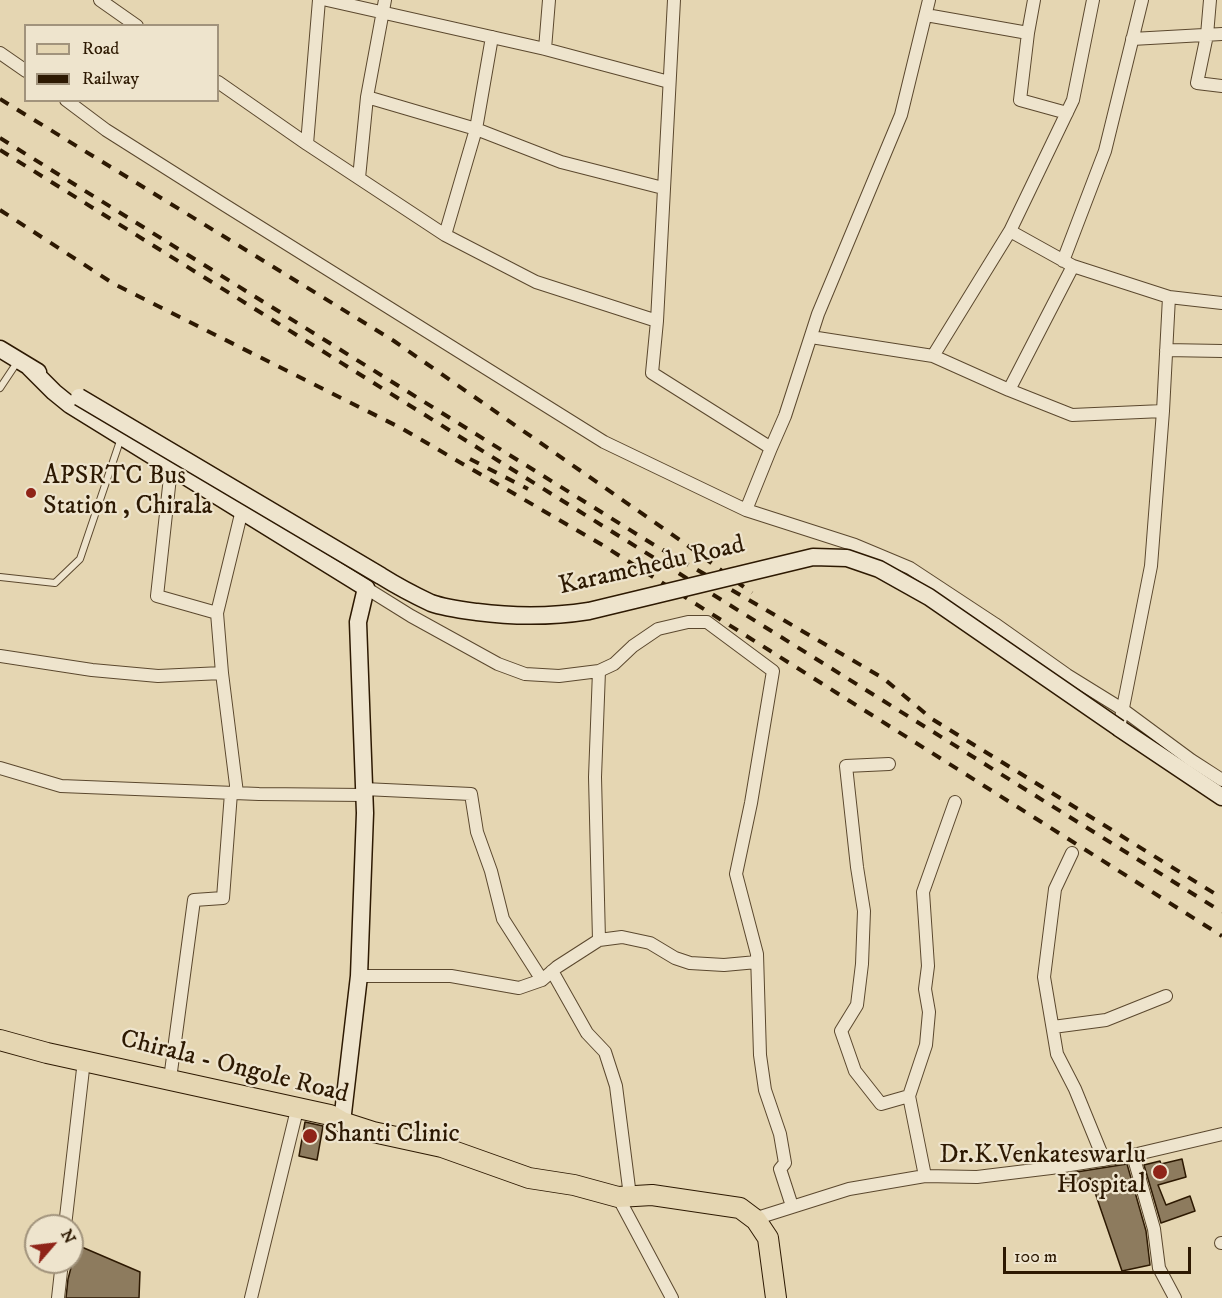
<!DOCTYPE html>
<style>
body{margin:0}
#map{position:relative;width:1222px;height:1298px;overflow:hidden;background:#e5d6b2;font-family:"IM FELL DW Pica",serif}
canvas{display:block}
.legend{position:absolute;left:24px;top:24px;width:195px;height:78px;box-sizing:border-box;background:#eee4cd;border:2px solid #a1937c;margin:0;padding:8px 10px;list-style:none;font-size:18px;color:#2d1902}
.legend li{display:flex;align-items:center;gap:12px;height:30px}
.legend b{width:30px;border:2px solid #a1937c}
.north{position:absolute;left:24px;top:1214px;width:60px;height:60px;box-sizing:border-box;background:#eee4cd;border:2px solid #a1937c;border-radius:50%;rotate:62deg;font-size:16px;font-weight:700;line-height:24px;text-align:center;color:#2d1902}
.north::after{content:'';display:block;margin:auto;width:21px;height:27px;background:#8f2418;clip-path:polygon(50% 0,100% 100%,50% 72%,0 100%)}
.scale{position:absolute;left:1003px;top:1247px;width:188px;height:27px;box-sizing:border-box;border:3px solid #2d1902;border-top:0;padding-left:8px;font-size:18px;line-height:21px;white-space:nowrap;color:#2d1902;-webkit-text-stroke:4px #eee4cd;paint-order:stroke}
</style>
<div id="map">
<canvas width="1222" height="1298"></canvas>
<ul class="legend">
<li><b style="height:8px;background:#e5d6b2"></b>Road</li>
<li><b style="height:8px;background:#2d1902"></b>Railway</li>
</ul>
<div class="north">N</div>
<div class="scale">100 m</div>
</div>
<script>
const g = document.querySelector('canvas').getContext('2d');
g.lineJoin = 'round';
function fillPath(path, color) {
  g.fillStyle = color;
  g.fill(path, 'evenodd');
}
function trace(path, color, width, dash) {
  g.strokeStyle = color;
  g.lineWidth = width;
  g.lineCap = dash ? 'butt' : 'round';
  g.setLineDash(dash || []);
  g.stroke(path);
}
function write(font, color, halo, rows, align = 'center') {
  g.font = font + ' "IM FELL DW Pica",serif';
  g.lineWidth = 4.5;
  g.setLineDash([]);
  g.textBaseline = 'middle';
  g.strokeStyle = halo;
  g.fillStyle = color;
  for (const [text, x, y, turn = 0] of rows) {
    g.save();
    g.translate(x, y);
    g.rotate((+turn || 0) * Math.PI / 180);
    g.textAlign = isNaN(turn) ? turn : align;
    if (halo) g.strokeText(text, 0, 0);
    g.fillText(text, 0, 0);
    g.restore();
  }
}
const building = new Path2D(`
 M305,1122L323,1126L317,1160L299,1156Z
 M1182,1159L1186,1177L1158,1185L1166,1205L1190,1196L1195,1211L1161,1223L1144,1165L1160,1161L1161,1164Z
 M1127,1164L1146,1231L1150,1265L1122,1271L1090,1178L1068,1186L1064,1174Z
 M77,1245L140,1272L139,1298H66L68,1279Z`);
fillPath(building, '#8d7b5e');
trace(building, '#2d1902', 1.5);
const lane = new Path2D(`
 M0,388L18,361
 M0,577L55,583L80,559L121,438`);
const street = new Path2D(`
 M100,0L137,26
 M319,0L307,144L445,235L536,282L657,321L674,0
 M327,0L545,49L669,82
 M1093,0L1073,100L1010,231L1073,266L1169,297L1163,411L1151,566L1119,728
 M1210,0L1207,35L1197,83L1222,86
 M926,15L1028,33L1020,100L1067,113
 M1028,33L1034,0
 M1132,39L1222,34
 M545,49L549,0
 M0,53L26,71
 M218,82L307,144
 M367,97L476,129L561,162L663,188
 M66,100L106,130L223,204L604,442L746,510
 M359,178L367,97L385,0
 M445,235L476,129L492,37
 M1063,261L1105,151L1142,0
 M1169,297L1222,303
 M657,321L652,373L771,448L785,416L818,314L901,115L929,0
 M811,337L933,356L1010,231
 M1166,350L1222,351
 M933,356L1009,390L1072,415L1163,411
 M1009,390L1073,266
 M771,448L746,510L855,545L910,568L995,624L1067,675L1122,709L1191,760L1222,780
 M171,468L157,596L217,613
 M366,588L411,616L498,664L525,674L559,676L599,671L614,664L633,646L658,629L688,622H707L773,671L751,803L736,874L757,954L760,1055L765,1090L780,1134L785,1163L780,1169L792,1206
 M0,656L92,670L158,676L222,673L217,613L242,510
 M222,673L237,793
 M889,764L846,766L857,867L864,911L862,964L857,1005L841,1031L855,1071L881,1104L909,1096
 M0,768L61,786L259,794L364,795
 M364,789L471,794L477,832L491,871L503,919L542,980
 M1072,853L1055,889L1044,977L1057,1054L1075,1089L1104,1160
 M599,940L595,777L599,671
 M552,971L587,1033L605,1052L616,1086L630,1196
 M359,976H451L519,988L542,980L557,967L599,940L622,937L650,943L675,958L690,963L724,965L757,962
 M1053,1027L1106,1020L1166,996
 M170,1079L194,900L223,898L231,793
 M1133,1155L1154,1229L1159,1268L1175,1298
 M925,1176L909,1096L926,1045L929,1012L925,989L928,966L923,892L955,802
 M618,1197L672,1298
 M754,1219L849,1189L925,1176L977,1177L1051,1168L1133,1155L1222,1134
 M65,1226L83,1069
 M1221,1243H1222
 M58,1298L62,1262
 M251,1298L295,1118`);
const secondary = new Path2D(`
 M0,349L38,372
 M29,367L54,392L70,405L366,588L358,622L365,813L359,976L342,1122
 M1119,728L1222,797`);
const primary = new Path2D(`
 M0,1040L47,1053L330,1115L342,1122L373,1132L442,1147L529,1178L574,1185L618,1197L652,1195L740,1208L756,1220L768,1238L776,1298`);
trace(lane, '#5b482e', 8);
trace(street, '#5b482e', 14);
trace(secondary, '#2d1902', 19);
trace(primary, '#2d1902', 22);
trace(lane, '#eee4cd', 6);
trace(street, '#eee4cd', 12);
trace(secondary, '#eee4cd', 16);
trace(primary, '#e5d6b2', 20);
trace(new Path2D(`
 M0,99L394,341L680,540L752,593
 M0,138L651,543L883,678L932,719L1222,898
 M0,150L1222,912
 M0,210L114,284L401,428L604,546L1222,936
 M470,459L528,489`), '#2d1902', 4, [10, 10]);
const secondaryBridge = new Path2D(`
 M79,397L381,576C397,586 414,595 431,603C445,608 462,610 477,612C515,617 551,617 589,611L813,557L847,558L879,569L929,597L1119,728`);
trace(secondaryBridge, '#2d1902', 19, []);
trace(secondaryBridge, '#eee4cd', 16);
for (const [x, y, r, color] of [
 [31,493,6,"#8f2418"],
 [310,1136,8,"#8f2418"],
 [1160,1172,8,"#8f2418"]
]) {
  const dot = new Path2D();
  dot.arc(x, y, r, 0, 2 * Math.PI);
  g.fillStyle = color;
  g.fill(dot);
  trace(dot, '#eee4cd', 2);
}
write('26px', '#2d1902', '#eee4cd', [
 ["APSRTC Bus",43,478],
 ["Station , Chirala",43,508],
 ["Shanti Clinic",324,1136],
 ["Dr.K.Venkateswarlu",1146,1157,"right"],
 ["Hospital",1146,1187,"right"]
], 'left');
write('26px', '#2d1902', '#eee4cd', [
 ["Karamchedu Road",652,567,-13],
 ["Chirala - Ongole Road",234,1068,14]
]);
</script>
